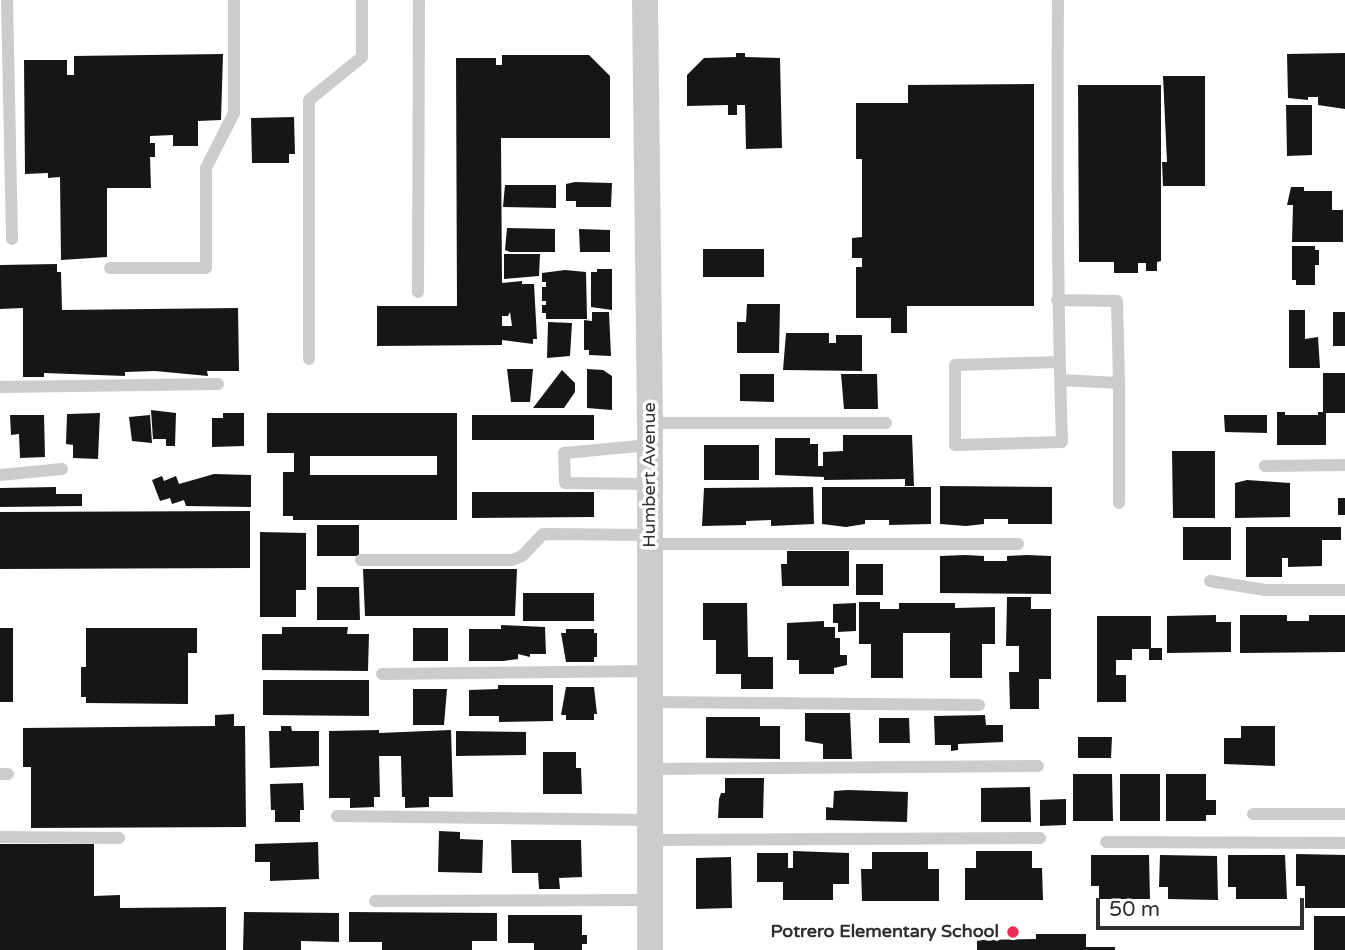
<!DOCTYPE html>
<style>
body{margin:0}
#map{position:relative;width:1345px;height:950px;overflow:hidden;background:#fff;font-family:"Varela Round",sans-serif}
canvas{display:block}
.scale{position:absolute;left:1096px;top:898px;width:208px;height:32px;box-sizing:border-box;border:4px solid #2f2f2f;border-top:0;padding-left:9px;font-size:21px;line-height:24px;white-space:nowrap;color:#2f2f2f;-webkit-text-stroke:5px #fff;paint-order:stroke}
</style>
<div id="map">
<canvas width="1345" height="950"></canvas>
<div class="scale">50 m</div>
</div>
<script>
const g = document.querySelector('canvas').getContext('2d');
g.lineJoin = 'round';
function fillPath(path, color) {
  g.fillStyle = color;
  g.fill(path, 'evenodd');
}
function trace(path, color, width, dash) {
  g.strokeStyle = color;
  g.lineWidth = width;
  g.lineCap = dash ? 'butt' : 'round';
  g.setLineDash(dash || []);
  g.stroke(path);
}
function write(font, color, halo, rows, align = 'center') {
  g.font = font + ' "Varela Round",sans-serif';
  g.lineWidth = 7;
  g.setLineDash([]);
  g.textBaseline = 'middle';
  g.strokeStyle = halo;
  g.fillStyle = color;
  for (const [text, x, y, turn = 0] of rows) {
    g.save();
    g.translate(x, y);
    g.rotate((+turn || 0) * Math.PI / 180);
    g.textAlign = isNaN(turn) ? turn : align;
    if (halo) g.strokeText(text, 0, 0);
    g.fillText(text, 0, 0);
    g.restore();
  }
}
fillPath(new Path2D(`
 M736,53H745V57L780,58L782,148L746,149L745,105H737V115H728V105L687,106V75L704,58L736,57Z
 M1345,53V109L1318,105V97H1308V100L1288,98L1287,54Z
 M223,54L221,120L198,121V146H173V135L150,136V143H155V157H150L151,188H107V257L61,260L60,177L48,178V173L25,174L24,60H67V75H74V56Z
 M502,55H589L610,76V138H501L502,283L522,281V284H534L537,339H533V344L502,340V345L377,346V306H457L456,58H496V65H502ZM510,312L512,326H502V316H508Z
 M1163,76H1205V186H1163L1162,162H1167Z
 M1034,84V306H907V333H891V318H856V267H862V258H852V238L862,237V159H856V103H908V85Z
 M1078,85H1161V261L1157,262V271H1146V263H1138V273H1114V262H1079Z
 M1286,105H1312V155L1287,156Z
 M294,117L295,154H289V163H252L251,118Z
 M575,182L612,183L611,207H576V201H566V184Z
 M505,185H556V208L503,207Z
 M1291,187H1304V191H1332V210H1343V242H1292L1293,205H1287Z
 M507,228L555,229V252H510L505,250Z
 M579,229L610,230V252H580Z
 M1292,246H1315V250H1319V265H1315V285H1296V280H1292Z
 M703,249H764V277H703Z
 M504,254H540L539,276L504,279Z
 M57,264V272H61L62,310L238,308L239,371H207L208,376L155,371L125,372V376L44,373V377H23V308L0,309V265Z
 M597,269H612V310L591,307V272H597Z
 M565,270L586,272L587,319H546V313H542V305H546V301H542V287H546V282H542V273Z
 M747,304H780L779,353H737V322H746Z
 M1289,310H1305V339L1318,337L1320,368H1289Z
 M592,312H609L611,356L589,355V350H584V320L592,321Z
 M1333,312H1345V346H1333Z
 M548,322L572,323L570,356L547,358Z
 M786,333H829V343H836V335H862V371L783,370Z
 M507,369H533L530,402H511Z
 M587,369L603,370L612,376V410L587,408Z
 M562,370L575,383V392L564,408H533Z
 M1323,373H1345V413H1326V445H1277V412H1285V415H1318V412H1323Z
 M740,374H774V402L740,401Z
 M841,374H877L878,409H844Z
 M151,410L176,413L175,446H166V439H153Z
 M100,413L98,459L73,458V445L66,444L67,414Z
 M223,413H244V446L212,447V418H223Z
 M267,413H457V520H293V516H283V472H294V453H267ZM310,456H437V475H310Z
 M10,415H44L45,457L20,458L19,434L11,435Z
 M150,415L152,443L132,441L129,417Z
 M472,415H594V440H472Z
 M1224,415H1267V433L1225,432Z
 M843,435H912L914,486H905V479L824,480V477L775,475V438H810V444H818V466H823V452L843,451Z
 M704,445H759V480H704Z
 M1172,451H1215V518H1173Z
 M214,474L251,475V507L186,506L184,500L172,504L170,498L160,501L152,480L162,476L164,481L176,476L179,484Z
 M1247,480L1290,483V517L1235,518V483Z
 M940,486L1052,487V524H1008V519H984V524L966,526L940,524Z
 M56,487V494H82V506L0,507V488Z
 M813,487L814,524L771,526V520L746,521V525L702,526L704,488Z
 M822,487H931V524L889,525V520H865V524L846,527L822,524Z
 M472,492H594V517L472,518Z
 M1338,498H1345V515H1338Z
 M250,511V568L0,569V512Z
 M317,525H359V556H317Z
 M1183,527H1231V560H1183Z
 M1246,527H1341V540H1322V566L1288,567V558H1282V577H1246Z
 M260,532L306,533V590H296V617H260Z
 M787,551H849V586H782L781,564H787Z
 M965,555L984,556V561H1007V556L1027,555L1051,556V594L940,593V556Z
 M856,564H883V595H856Z
 M363,569H517L515,616H365Z
 M317,587H359L360,620H317Z
 M523,593H594V621H523Z
 M1007,597H1031V609H1051V679H1039V709H1010L1009,672H1019V646H1006Z
 M859,602H880V609H899V603H955V608L995,607V644H982V678H950V633H903V678H871V644H859Z
 M703,603H747L748,657H773V689H741V674H716V640H703Z
 M856,603V631L838,632V623H833V604Z
 M1216,615V622H1231V652L1167,653V616Z
 M1240,615H1287V621H1309V615H1345V652L1240,653Z
 M1097,616H1151V648H1162V660H1149V649H1132V660H1116V675H1126V702H1097Z
 M824,621V627H835V638H840V655H847V665L834,668V674H799V660H787V623Z
 M501,625L545,627L546,654H530V657L518,654V659L503,661H469V629H501Z
 M282,627H348L347,634H369L368,671L262,670V634H282Z
 M0,628H13V702H0Z
 M86,628H197V653H188V704L86,703V697H81V667H86Z
 M413,628H448V661H413Z
 M566,629H594V633H597V657H594V662H566L561,633H566Z
 M263,680H369V716L263,715Z
 M498,685H553V721L499,722V716H469V690L498,689Z
 M566,687H594L597,714H594V720H566V715H561Z
 M413,689H447L444,725H413Z
 M805,713H850L852,759H823V744L805,741Z
 M234,714V726H245L246,827L31,828V767H23V728L215,726V715Z
 M985,715L986,725H1003V742L958,744V750L951,751V745H935L934,716Z
 M706,717H760V726H780V759L706,758Z
 M879,718H909L910,743H879Z
 M281,726H291L292,731H319V766L270,768L269,731H281Z
 M1241,726H1275V766L1224,764V738H1241Z
 M379,730V733L451,730L453,797H429V807L405,808V797H402L401,756H379L380,797H374V807L350,808V798H329V731Z
 M456,731L526,732V755L456,756Z
 M1078,737H1112L1111,758H1078Z
 M543,752H576V768H581L582,794H543Z
 M1073,774H1112L1113,821H1073Z
 M1120,774H1160V821H1120Z
 M1166,774H1206V800H1216V815H1206V821H1166Z
 M725,778H764L763,818H718L719,799L721,793H725Z
 M303,783L304,810H300V822H275V810H271L270,784Z
 M1030,787L1031,822H981V788Z
 M848,790L908,792L907,822L826,820V807L833,808L834,791Z
 M1066,799V825L1040,826V800Z
 M439,831L460,832V839L483,840L482,873L438,872Z
 M511,840H581L582,877L559,878L560,889H539L538,873H512Z
 M318,842L319,879L270,881V862H255V844Z
 M0,844H94V896L120,895V908L226,907V950H0Z
 M793,851L849,853V884H833V900H783V882H757V853H788V868H793Z
 M976,851H1032V868H1042L1043,900H965V868H976Z
 M872,852H928V869H939V901H862L861,869H872Z
 M1296,854L1345,855V908H1305V886H1296Z
 M1091,855H1149L1150,899H1099V886H1091Z
 M1160,855L1217,856L1218,900L1168,899V887H1159Z
 M1228,855H1285L1287,899H1236V887H1228Z
 M731,857L732,908L696,909V858Z
 M244,912L339,913V942L301,941V950H243Z
 M349,912L497,913V941H472V950H382V942H349Z
 M508,915H582V935H587V944H582V950H534V943H508Z
 M1314,916H1345V950H1314Z
 M1036,934H1086V947H1115V950H977V940L1036,939Z`), '#161616');
trace(new Path2D(`
 M7,0L12,239
 M1058,0C1057,148 1057,295 1062,442L955,445V365L1059,362
 M110,268H206V168L234,113V0
 M418,292L419,0
 M1057,300L1117,301L1119,383L1060,380
 M309,359V100L362,57V0
 M1119,383V503
 M0,387L218,384
 M650,423H886
 M650,445L564,453L565,483L650,484
 M1265,466L1345,465
 M0,475L62,469
 M650,544H1018
 M361,560H512L522,556L543,534L650,535
 M1210,581L1265,590H1345
 M382,674L650,671
 M649,702L979,705
 M649,769L1038,766
 M0,774H8
 M1253,814H1345
 M337,816L649,820
 M0,837L119,838
 M649,840L1040,838
 M1106,842L1345,843
 M375,901L650,900`), '#ccc', 12);
trace(new Path2D(`
 M645,0L650,423V950`), '#ccc', 26);
for (const [x, y, r, color] of [
 [1013,932,7,"#ed2b56"]
]) {
  const dot = new Path2D();
  dot.arc(x, y, r, 0, 2 * Math.PI);
  g.fillStyle = color;
  g.fill(dot);
  trace(dot, '#fff', 2.5);
}
write('18px', '#2f2f2f', '#fff', [
 ["Humbert Avenue",650,475,-90]
]);
write('bold 18px', '#2f2f2f', '#fff', [
 ["Potrero Elementary School",999,932]
], 'right');
</script>
